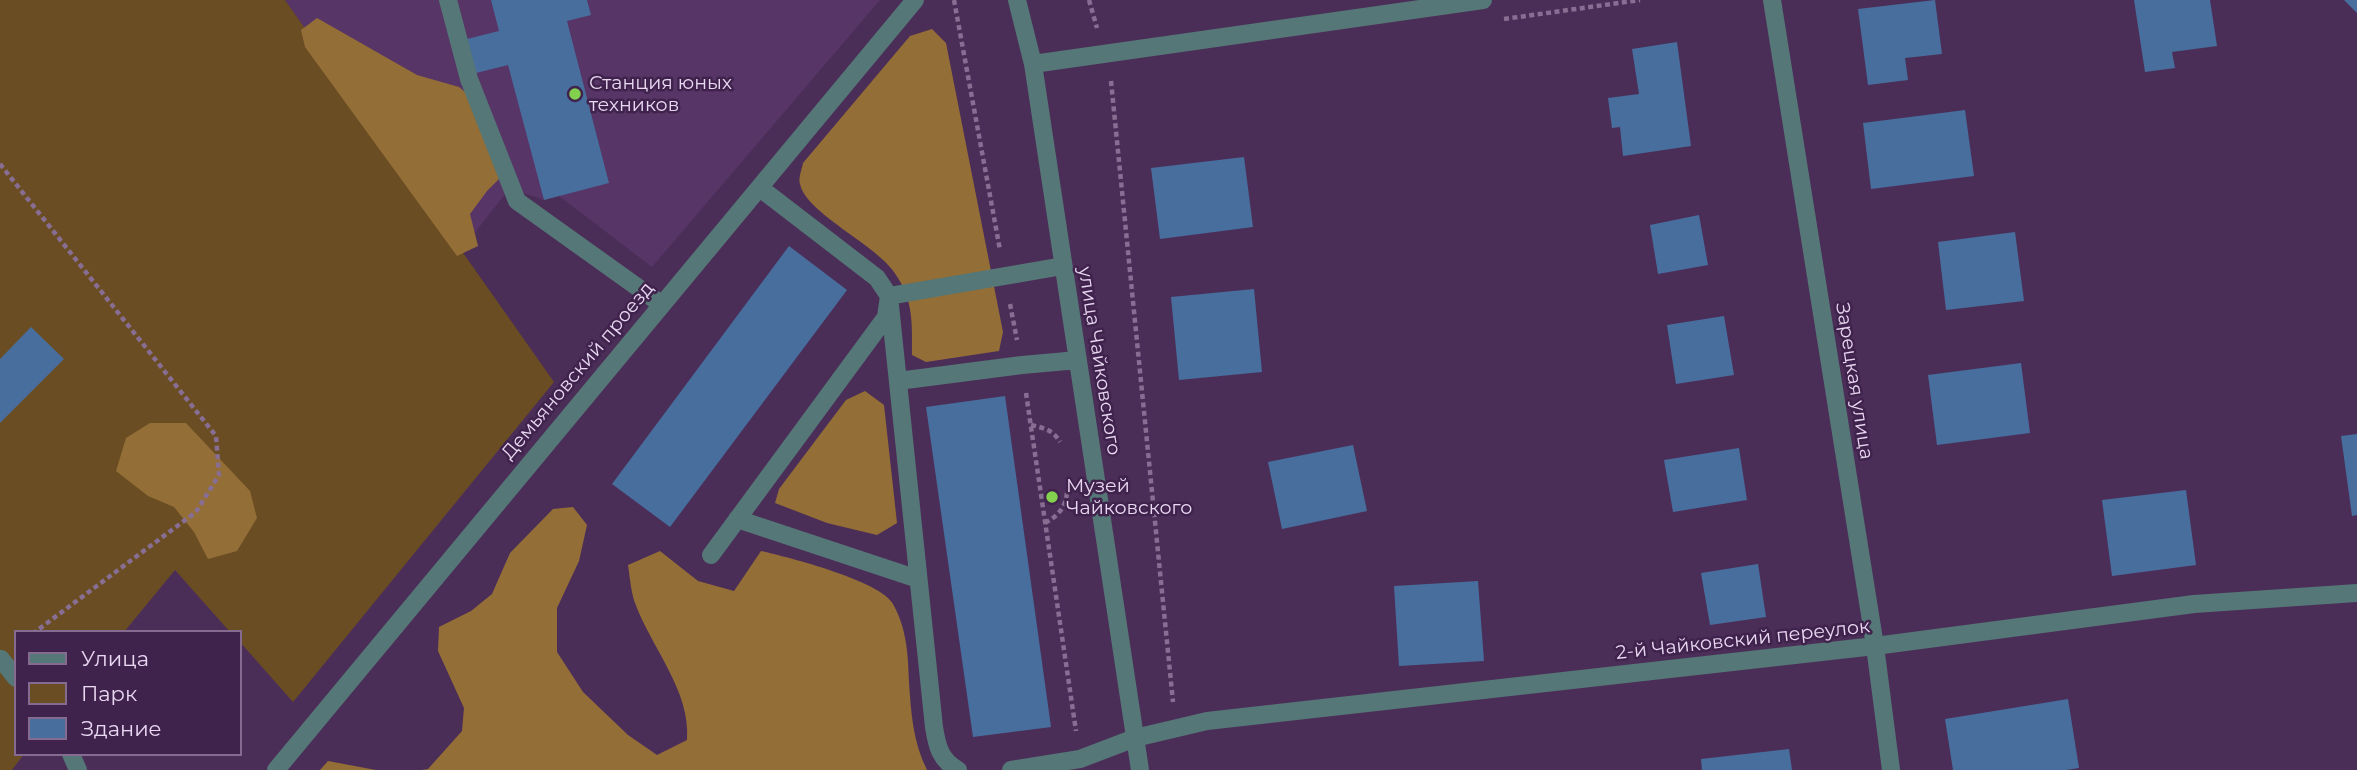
<!DOCTYPE html>
<meta charset="utf-8">
<style>
body{margin:0}
#map{position:relative;width:2357px;height:770px;overflow:hidden;background:#4b2e58;font-family:Montserrat,sans-serif}
canvas{display:block}
.legend{position:absolute;left:14px;top:630px;width:228px;height:126px;box-sizing:border-box;background:#40234d;border:2px solid #846b8f;margin:0;padding:9px 12px;list-style:none;font-size:21px;color:#e9d8f2}
.legend li{display:flex;align-items:center;gap:14px;height:35px}
.legend b{width:35px;border:2px solid #846b8f}
</style>
<div id="map">
<canvas width="2357" height="770"></canvas>
<ul class="legend">
<li><b style="height:9px;background:#577"></b>Улица</li>
<li><b style="height:19px;background:#6a4d23"></b>Парк</li>
<li><b style="height:19px;background:#486e9d"></b>Здание</li>
</ul>
</div>
<script>
const g = document.querySelector('canvas').getContext('2d');
g.lineJoin = 'round';
function fillPath(path, color) {
  g.fillStyle = color;
  g.fill(path, 'evenodd');
}
function trace(path, color, width, dash) {
  g.strokeStyle = color;
  g.lineWidth = width;
  g.lineCap = dash ? 'butt' : 'round';
  g.setLineDash(dash || []);
  g.stroke(path);
}
function write(font, color, halo, rows, align = 'center') {
  g.font = font + ' Montserrat,sans-serif';
  g.lineWidth = 5;
  g.setLineDash([]);
  g.textBaseline = 'middle';
  g.strokeStyle = halo;
  g.fillStyle = color;
  for (const [text, x, y, turn = 0] of rows) {
    g.save();
    g.translate(x, y);
    g.rotate((+turn || 0) * Math.PI / 180);
    g.textAlign = isNaN(turn) ? turn : align;
    if (halo) g.strokeText(text, 0, 0);
    g.fillText(text, 0, 0);
    g.restore();
  }
}
fillPath(new Path2D(`
 M285,0H880L652,267L559,196L544,200L510,188L461,250Z`), '#573566');
fillPath(new Path2D(`
 M0,0H285L554,382L293,702L240,642V632H230L175,570L124,632H16V754H24L12,770H0Z`), '#6a4d23');
fillPath(new Path2D(`
 M317,18L417,75L459,87L484,108L510,168L487,191L470,214L478,246L457,256L305,47L301,30Z
 M932,29L946,43L1003,332L999,351L926,362L912,355C912,323 914,300 894,272C875,244 806,213 800,184C798,178 802,169 803,163L910,36Z
 M865,391L884,405L897,523L877,535L827,523L775,503L779,489L846,400Z
 M150,423H186L250,491L257,518L237,551L208,559L194,532L174,507L148,496L116,471L126,438Z
 M573,507L587,525L579,561L557,608V652L583,692L628,735L657,755L687,740C691,691 651,647 635,603C631,592 630,578 628,565L660,551L698,581L734,591L761,551C788,557 881,581 893,604C907,629 908,655 909,682C911,713 913,742 927,770H422L428,769L462,731L464,708L438,651L439,627L471,611L492,594L510,553L553,509Z
 M328,761L376,770H320Z`), '#946e37');
fillPath(new Path2D(`
 M491,0H587L591,15L567,21L609,183L544,200L508,65L476,73L467,39L499,31Z
 M1935,0L1942,54L1905,58L1908,80L1868,85L1858,9Z
 M2134,0H2210L2217,46L2172,52L2175,68L2145,72Z
 M2344,0H2357V13Z
 M1677,42L1691,146L1623,156L1620,127L1612,128L1608,98L1639,94L1632,49Z
 M1965,110L1974,176L1871,189L1863,123Z
 M1244,157L1253,227L1160,239L1151,168Z
 M1699,215L1708,265L1658,274L1650,225Z
 M2015,232L2024,301L1946,310L1938,242Z
 M789,246L847,290L670,527L612,484Z
 M1254,289L1262,372L1179,380L1171,297Z
 M1724,316L1734,375L1676,384L1667,325Z
 M31,327L64,359L0,423V359Z
 M2021,363L2030,433L1937,445L1928,375Z
 M1005,396L1051,727L973,737L926,407Z
 M2357,434V515L2352,516L2341,436Z
 M1353,445L1367,511L1282,529L1268,462Z
 M1739,448L1747,500L1673,512L1664,460Z
 M2186,490L2196,565L2112,576L2102,500Z
 M1758,564L1766,617L1710,625L1701,573Z
 M1478,581L1484,661L1399,666L1394,586Z
 M2068,699L2079,768L2066,770H1953L1945,719Z
 M1789,749L1792,770H1702L1701,759Z`), '#486e9d');
trace(new Path2D(`
 M954,0L1000,250
 M1089,0L1097,28
 M1504,19L1640,0
 M1111,81L1173,702
 M0,164L216,436L219,475L196,512L35,632
 M1010,304L1017,340
 M1026,393L1076,731
 M1031,425C1044,428 1053,430 1060,442
 M1045,523C1058,516 1066,507 1067,492`), '#876e92', 4.5, [5, 3.5]);
trace(new Path2D(`
 M448,0L469,79L517,201L661,304
 M1017,0L1033,64L1140,770
 M1772,0L1875,646L1891,770
 M1033,64L1483,0
 M898,381L1022,365L1078,360
 M737,519L918,579
 M711,555L886,317L889,296L877,278L760,188
 M1,659L16,678
 M71,754L78,770
 M276,770L915,0
 M958,770C940,760 937,746 934,727L889,296L1063,266
 M1011,770L1080,759L1135,738L1207,721L1875,646L2194,604L2357,593`), '#577', 18);
for (const [x, y, r, color] of [
 [575,94,7,"#83d04e"],
 [1052,497,7,"#83d04e"]
]) {
  const dot = new Path2D();
  dot.arc(x, y, r, 0, 2 * Math.PI);
  g.fillStyle = color;
  g.fill(dot);
  trace(dot, '#40234d', 2.5);
}
write('19px', '#e9d8f2', '#40234d', [
 ["Станция юных",589,83],
 ["техников",589,105],
 ["Музей",1066,486],
 ["Чайковского",1066,508]
], 'left');
write('19px', '#e9d8f2', '#40234d', [
 ["улица Чайковского",1099,361,81],
 ["Демьяновский проезд",578,371,-50],
 ["Зарецкая улица",1854,381,81],
 ["2-й Чайковский переулок",1743,640,-6]
]);
</script>
